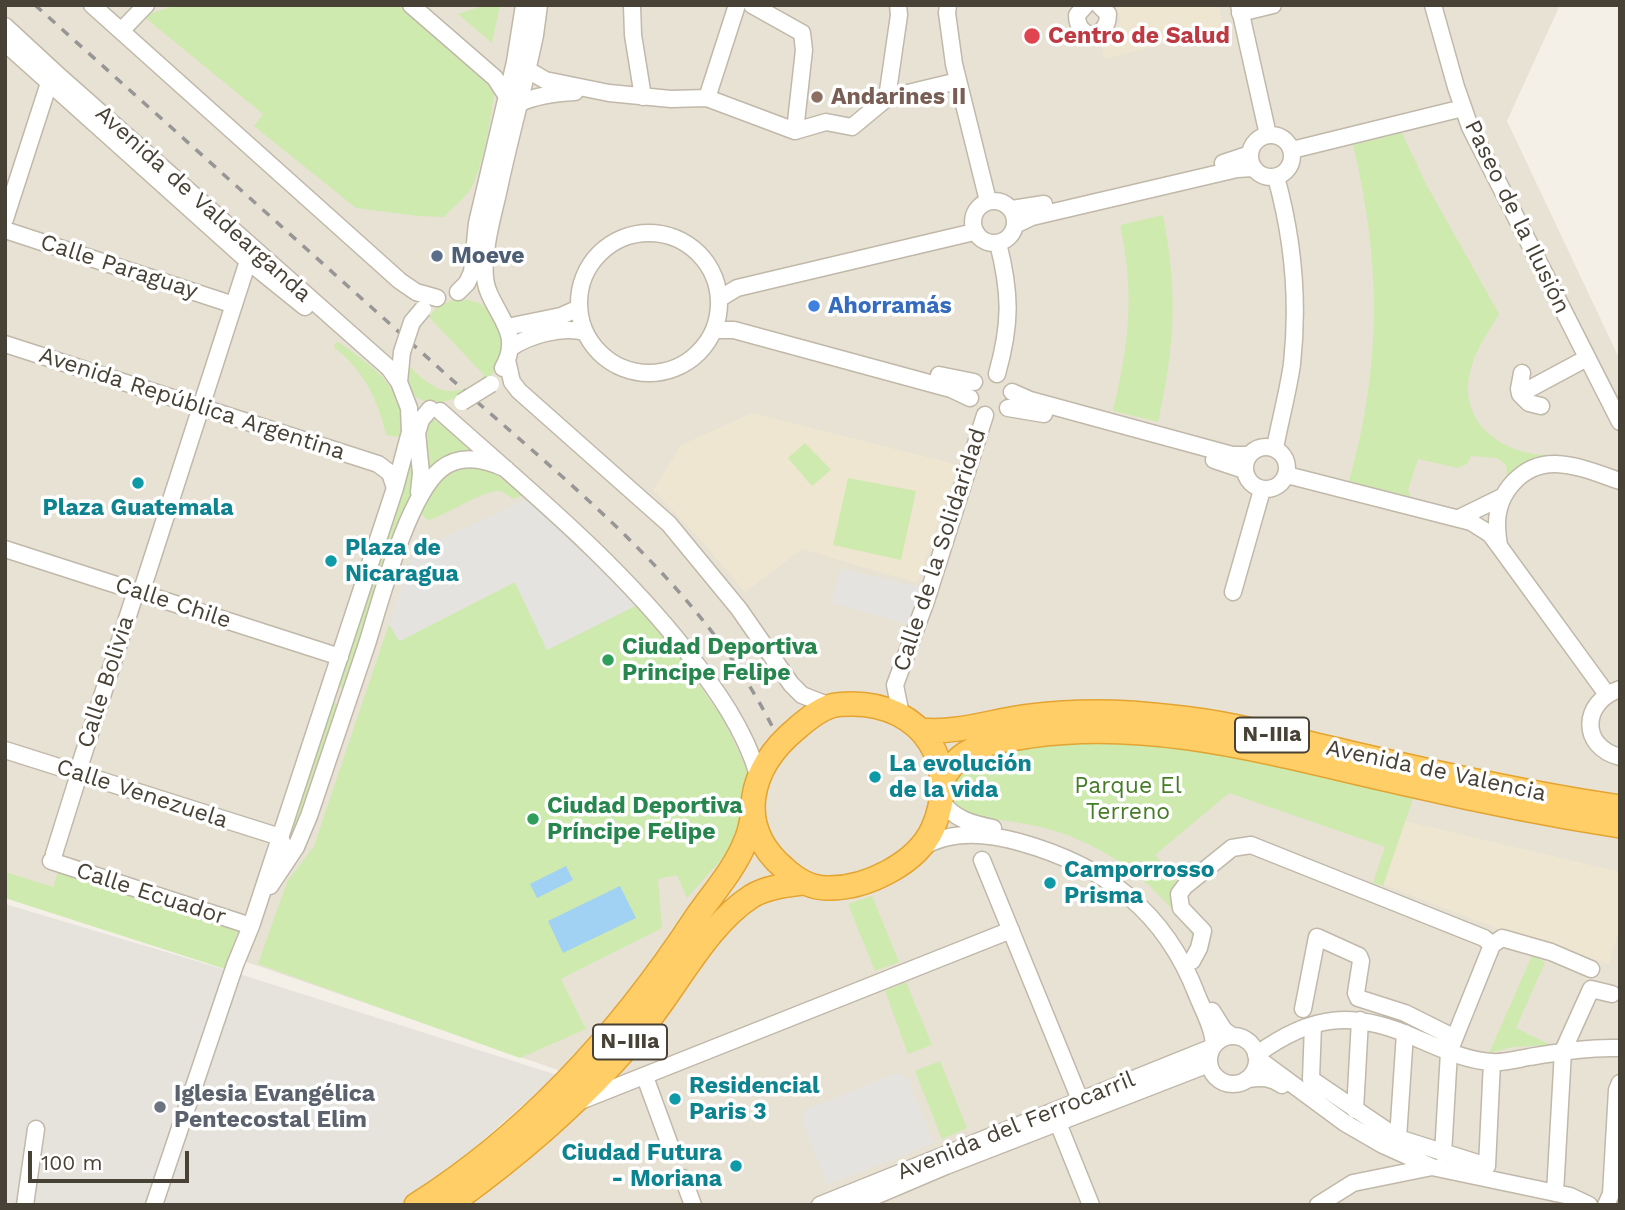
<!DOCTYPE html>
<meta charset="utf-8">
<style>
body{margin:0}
#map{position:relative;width:1625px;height:1210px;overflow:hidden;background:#f4f0e7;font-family:"Work Sans",sans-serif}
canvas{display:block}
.frame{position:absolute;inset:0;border:7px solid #484135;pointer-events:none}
.scale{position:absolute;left:28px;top:1151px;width:161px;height:32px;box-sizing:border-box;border:4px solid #484135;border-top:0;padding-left:9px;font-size:21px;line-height:24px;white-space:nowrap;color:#484135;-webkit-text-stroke:5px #fff;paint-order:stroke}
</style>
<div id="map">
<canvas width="1625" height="1210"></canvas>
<div class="frame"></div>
<div class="scale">100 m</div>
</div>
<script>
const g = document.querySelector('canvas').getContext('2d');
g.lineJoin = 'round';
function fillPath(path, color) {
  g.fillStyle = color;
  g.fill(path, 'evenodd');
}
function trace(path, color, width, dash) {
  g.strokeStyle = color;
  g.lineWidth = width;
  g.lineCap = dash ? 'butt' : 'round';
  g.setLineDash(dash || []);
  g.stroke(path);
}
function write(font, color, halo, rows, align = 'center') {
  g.font = font + ' "Work Sans",sans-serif';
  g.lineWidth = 7;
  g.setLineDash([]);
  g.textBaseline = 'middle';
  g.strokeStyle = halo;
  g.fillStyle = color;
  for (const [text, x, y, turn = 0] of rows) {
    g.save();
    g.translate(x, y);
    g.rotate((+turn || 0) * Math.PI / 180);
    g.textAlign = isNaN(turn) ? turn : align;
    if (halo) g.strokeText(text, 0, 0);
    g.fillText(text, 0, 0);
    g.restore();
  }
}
fillPath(new Path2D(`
 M5,5H1560L1507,121L1620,360V1205H455L572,1075L5,878Z`), '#e8e2d5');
fillPath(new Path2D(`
 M5,904L233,972L557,1075L428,1188L403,1205H5Z`), '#e6e2dc');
fillPath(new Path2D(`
 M1117,5H1224L1219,9L1224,29L1104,59L1101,44L1109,41L1118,30L1120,20Z
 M752,413L958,465L917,583L802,549L745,592L698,537L653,490L681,445Z
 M1405,821L1620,872V926L1609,964L1504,931L1382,884Z`), '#eee6d0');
fillPath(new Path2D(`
 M177,5H399L495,90C490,118 485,159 473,184C467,198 453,206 444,217L418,216L356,208L254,126L263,114L143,16Z
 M485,5H500L492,43L458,14Z
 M1402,133L1426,184L1499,314C1489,331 1476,349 1471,368C1456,421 1500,454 1548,455L1522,465L1507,479L1506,465L1497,458L1471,456L1467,464L1458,468L1418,459L1408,490L1411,497L1349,481C1382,365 1381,261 1353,145Z
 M1163,215C1178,294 1175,344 1158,422L1113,411C1129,342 1135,295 1120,225Z
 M455,299C475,299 490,305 498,324C500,331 505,338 504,345C503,355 499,366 492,374C474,394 424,420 408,386C406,380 407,371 407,364C425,381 440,398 466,388C474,385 479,382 484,375L429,317L437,307Z
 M338,342C374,367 408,389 401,437L386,435C378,399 363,370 334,347L335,343Z
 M431,417L475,452L426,477C424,458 416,432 431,417Z
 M805,443L831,470L812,486L788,458Z
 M411,451H415V495L346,686L341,688L336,683Z
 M468,465L490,470L523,495L513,499C508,496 504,491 498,491C485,490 445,515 429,520L424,517L421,512C433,484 436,474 468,465Z
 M848,478L916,491L901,560L833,545Z
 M515,582L547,650L637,605L679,656L723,719L748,772L741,831L727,853L687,898L677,875L658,879L662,928L561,979L586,1029L520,1058L258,964L287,882L314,846L389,624L400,641Z
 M330,700L338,705L342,704L304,815L284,848Z
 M1079,737L1173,746L1250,760L1414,796L1383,886L1373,883L1385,847L1229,793L1155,855C1174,878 1198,906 1194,938C1156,881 1099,838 1031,825C1017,822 1003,820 989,819C984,819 977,820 972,818C965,816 957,808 951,803L950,783L976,757Z
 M59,869L239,927L225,969L5,898V872L53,887Z
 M872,896L899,962L875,971L848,904Z
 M1532,956L1545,962L1516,1028L1551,1045L1513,1047L1489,1053Z
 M906,982L932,1045L908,1054L885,991Z
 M940,1061L967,1128L942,1139L915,1071Z`), '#ceeaae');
fillPath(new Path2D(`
 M527,499L637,605L547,650L515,582L399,641L389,624L413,552Z
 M840,569L921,587L908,624L832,603Z
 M897,1073L908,1078L934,1143L827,1185L801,1119L805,1110Z`), '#e5e3df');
fillPath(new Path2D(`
 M566,866L573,880L537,898L530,884Z
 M620,886L636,918L563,953L548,921Z`), '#a1d1f3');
const minor = new Path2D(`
 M92,5L400,281L416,292L437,298
 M411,5L495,78L506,95
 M632,5L633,35L643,97
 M752,5L802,33L804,50L795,131
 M948,5L947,13L954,64L988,201
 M1086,5L1077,15C1077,41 1108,41 1108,14L1099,5
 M1239,5L1268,135
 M1433,5L1456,87L1470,127L1620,422
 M1240,13L1273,5
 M5,26L58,75L389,368L399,382
 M121,31L146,5
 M5,43L248,261L305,307
 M528,70L545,80L609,93L671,99L707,98L795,131L826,122L852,127L887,98L958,81
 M707,98L737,5
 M887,98L899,15L898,5
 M520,103C537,95 557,93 575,92
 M1250 156a21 21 0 1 1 42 0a21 21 0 1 1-42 0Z
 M1292,150L1463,108
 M1223,163L1250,154
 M973 222a21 21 0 1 1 42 0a21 21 0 1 1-42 0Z
 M1012,209L1044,204
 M5,219L49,83
 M1015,225L1032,217L1237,169L1254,168
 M5,230L234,305
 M579 303a70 70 0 1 1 140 0a70 70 0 1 1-140 0Z
 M458,292L467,283L472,272L477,223L515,62L524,5
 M719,299L737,288L974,232
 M507,327L561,316L579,308
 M714,330H734L951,389L970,398
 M5,344L378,464L390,473L395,488
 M510,348C530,335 561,326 585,332
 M507,360L512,382L519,391L669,524L739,609L791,684L802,695L830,706
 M503,368C521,336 501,321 489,293C485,284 484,272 485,262C486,238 493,215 498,193C509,140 524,88 535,35L539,5
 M1522,373L1519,389L1520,394L1587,358
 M997,374C1011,324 1011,294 998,243
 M939,375L974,382
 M1012,392L1030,400L1232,455H1249
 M1520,394L1529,403L1541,406
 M1008,408L1044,414
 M440,411C526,488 615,560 687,652C716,689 745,730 758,775
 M1245 468a21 21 0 1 1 42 0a21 21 0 1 1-42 0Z
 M1275,448C1280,421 1288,392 1292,364C1299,300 1293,238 1276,177
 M1214,460L1244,470
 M1287,475L1471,522L1490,534L1499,546L1606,693
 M419,492L421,473L417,433L421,420L430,409
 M1459,518L1502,497
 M1499,546C1498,539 1497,531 1497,524C1497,492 1523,463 1556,464C1579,465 1599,474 1620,481
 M5,549L340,657
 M1233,592L1262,490
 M141,593L248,261
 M1620,689C1581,702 1580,747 1620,757
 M901,715L895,685L926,601L985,415
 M5,750L280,837L284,847
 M77,774L136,591
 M941,801C954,819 972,824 993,828
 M921,848C951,829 987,833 1019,842C1105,866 1165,911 1197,995C1204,1012 1213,1028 1214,1045
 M54,854L79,774
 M982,860L1083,1107
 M51,861L251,926
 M270,886L296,847L309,816C328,759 348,701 367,644C380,602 408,495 441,469C461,453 485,459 506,469
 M1492,945L1502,938L1551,952L1591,969
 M1192,961L1199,948L1203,931L1181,908L1179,894L1185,886L1232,848L1251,845L1484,938L1492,945
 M1303,1009L1317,937L1359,956L1361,961L1356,993L1358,998L1405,1013L1453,1037
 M1212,1011L1224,1030L1232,1036
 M1313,1025L1311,1079L1398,1138L1487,1166L1492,1062
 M1209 1060a24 24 0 1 1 48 0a24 24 0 1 1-48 0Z
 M1256,1055C1312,1014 1353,1010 1416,1038C1439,1048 1467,1061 1492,1062C1504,1063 1518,1059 1529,1057C1560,1052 1589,1047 1620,1048
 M1257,1058L1345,1123L1383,1145L1432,1167L1570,1196L1589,1205
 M645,1077L671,1148
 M1248,1079C1262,1077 1271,1077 1282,1085
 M578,1102L1011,930
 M1355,1110L1360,1020
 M1058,1123L1091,1205
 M1395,1146L1398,1138L1405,1033
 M1443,1154L1449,1052L1492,945
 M683,1178L693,1205
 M1555,1193L1563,1051L1591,989L1612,994
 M25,1205L36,1129
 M154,1205L235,965L251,926L395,488L410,432L409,408L399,382L402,352
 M820,1205L1213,1047
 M854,1205L946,1166L1209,1064
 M1318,1205L1353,1183L1432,1167
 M1606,1205L1611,1194L1617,1090L1620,1083`);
const highway = new Path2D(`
 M852,704C922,704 961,763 933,828C917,864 865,889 827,888C810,888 797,880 785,869C734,826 749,768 796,729C805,721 819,710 831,706C837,704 845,704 852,704Z
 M921,730C958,734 994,720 1031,716C1078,710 1126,711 1173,717C1226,722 1278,736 1329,748C1425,770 1522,793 1620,807
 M943,778C950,768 957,758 968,752C986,742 1009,739 1030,736C1158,717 1287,758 1411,785C1480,801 1550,815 1620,826
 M416,1205C531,1132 623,1029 697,916C714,892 736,867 746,840C750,832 751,822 753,814
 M449,1205C508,1163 564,1116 613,1063C630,1045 646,1025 660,1005C686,969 714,920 752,896C767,887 787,885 803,883`);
trace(minor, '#c0b8a9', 19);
trace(highway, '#e4a431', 26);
trace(minor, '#fff', 16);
trace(highway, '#ffce67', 23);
trace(new Path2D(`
 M35,5C173,129 311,253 449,377C567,483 702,585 774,730`), '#969696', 3.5, [9, 9]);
const minorBridge = new Path2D(`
 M402,352L412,322L423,309
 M462,402L491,384`);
trace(minorBridge, '#c0b8a9', 19, []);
trace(minorBridge, '#fff', 16);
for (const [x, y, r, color] of [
 [1032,36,9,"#e0444e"],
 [817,97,7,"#8d6e63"],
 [437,256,7,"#5c6f8a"],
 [814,306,7,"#3f7fe0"],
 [138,483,7,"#0f9aa8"],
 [331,561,7,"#0f9aa8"],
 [608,660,7,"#2e9e5b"],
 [875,777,7,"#0f9aa8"],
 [533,819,7,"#2e9e5b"],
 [1050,883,7,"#0f9aa8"],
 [675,1099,7,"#0f9aa8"],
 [160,1107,7,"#6b7280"],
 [736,1166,7,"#0f9aa8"]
]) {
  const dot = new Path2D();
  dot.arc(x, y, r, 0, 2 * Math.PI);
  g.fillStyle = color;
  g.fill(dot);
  trace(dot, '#fff', 2.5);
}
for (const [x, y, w] of [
 [1272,735,74],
 [630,1042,74]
]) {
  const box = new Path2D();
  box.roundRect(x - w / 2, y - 17.5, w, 35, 5);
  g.fillStyle = '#fff';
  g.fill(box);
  trace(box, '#484135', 2);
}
write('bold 21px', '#484135', null, [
 ["N-IIIa",1272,735],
 ["N-IIIa",630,1042]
]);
write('bold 23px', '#be3a42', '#fff', [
 ["Centro de Salud",1048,36]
], 'left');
write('bold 23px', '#785e54', '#fff', [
 ["Andarines II",831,97]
], 'left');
write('23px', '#484135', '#fff', [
 ["Avenida de Valdearganda",203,204,42],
 ["Paseo de la Ilusión",1517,217,64],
 ["Calle Paraguay",119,267,18],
 ["Avenida República Argentina",192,404,18],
 ["Calle de la Solidaridad",940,550,-72],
 ["Calle Chile",173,603,18],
 ["Calle Bolivia",106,682,-72],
 ["Avenida de Valencia",1436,771,12],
 ["Calle Venezuela",142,794,18],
 ["Calle Ecuador",151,894,18],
 ["Avenida del Ferrocarril",1016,1126,-22]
]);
write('bold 23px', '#4e5e75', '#fff', [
 ["Moeve",451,256]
], 'left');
write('bold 23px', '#366cbe', '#fff', [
 ["Ahorramás",828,306]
], 'left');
write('bold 23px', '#0d838f', '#fff', [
 ["Plaza Guatemala",138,508,"center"],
 ["Plaza de",345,548],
 ["Nicaragua",345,574],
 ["La evolución",889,764],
 ["de la vida",889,790],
 ["Camporrosso",1064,870],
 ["Prisma",1064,896],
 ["Residencial",689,1086],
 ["Paris 3",689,1112],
 ["Ciudad Futura",722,1153,"right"],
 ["- Moriana",722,1179,"right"]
], 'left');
write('bold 23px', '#27864d', '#fff', [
 ["Ciudad Deportiva",622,647],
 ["Principe Felipe",622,673],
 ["Ciudad Deportiva",547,806],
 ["Príncipe Felipe",547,832]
], 'left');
write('23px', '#457c26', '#fff', [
 ["Parque El",1128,786],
 ["Terreno",1128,812]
]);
write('bold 23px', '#5b616d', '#fff', [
 ["Iglesia Evangélica",174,1094],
 ["Pentecostal Elim",174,1120]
], 'left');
</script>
